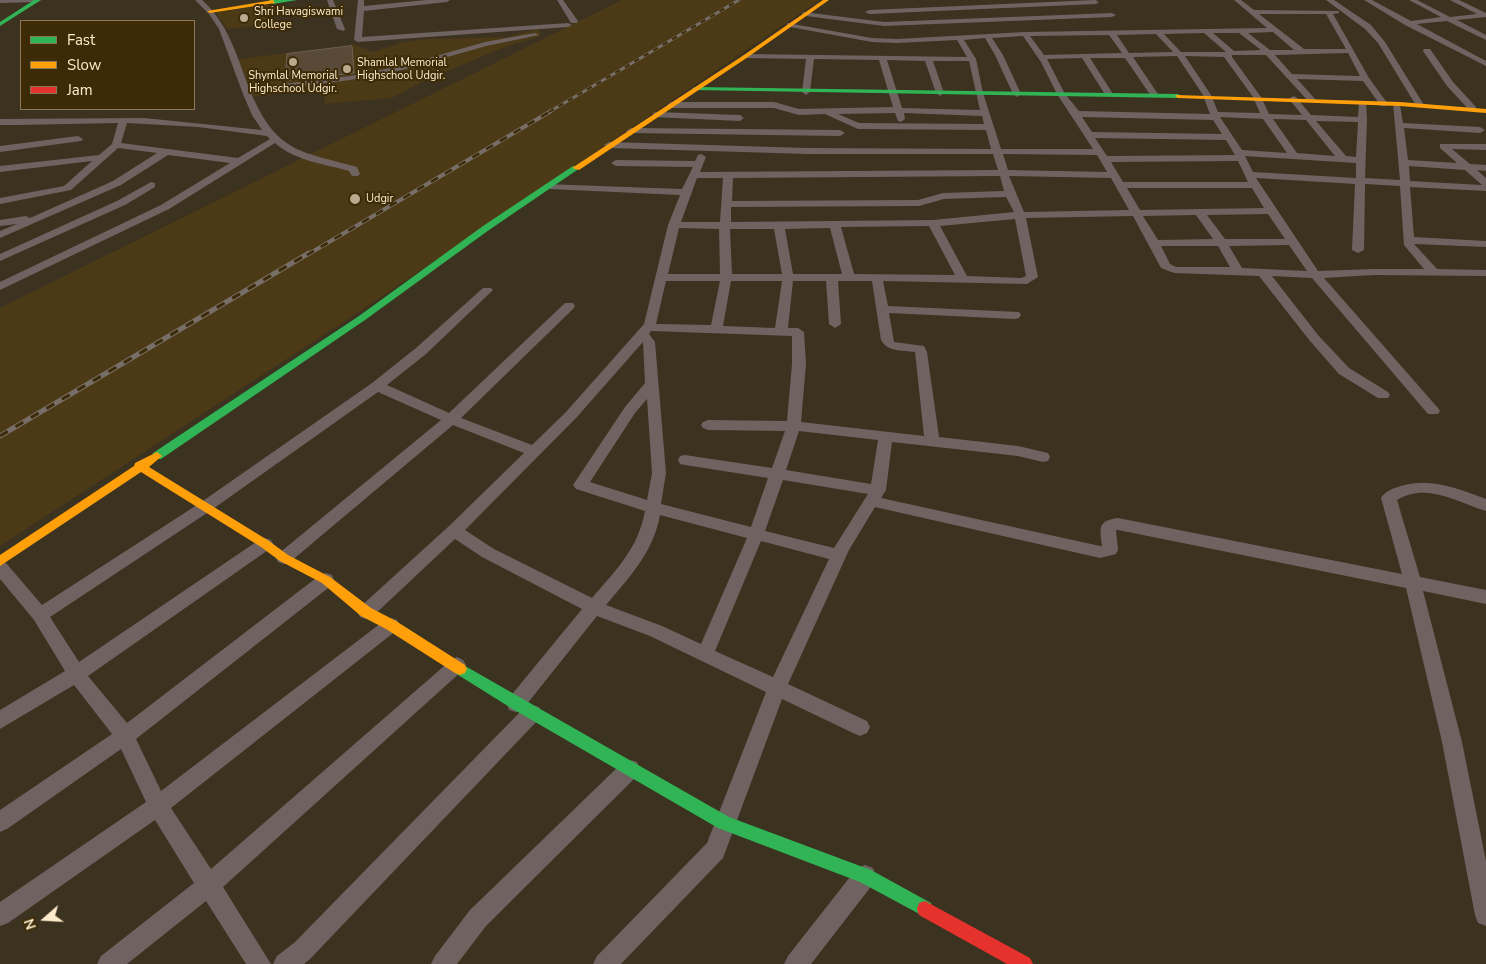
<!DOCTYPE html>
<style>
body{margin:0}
#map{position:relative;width:1486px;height:964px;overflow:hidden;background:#3b3220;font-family:"Nunito Sans",sans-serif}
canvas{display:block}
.legend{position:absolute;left:20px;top:20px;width:175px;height:90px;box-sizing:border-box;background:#3d2b08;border:1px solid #8a7856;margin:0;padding:6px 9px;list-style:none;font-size:15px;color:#feebcc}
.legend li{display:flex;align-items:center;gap:10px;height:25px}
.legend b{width:25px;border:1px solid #8a7856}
.north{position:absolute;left:20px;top:894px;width:50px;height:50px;-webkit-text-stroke:4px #3d2b08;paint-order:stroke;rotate:251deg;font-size:14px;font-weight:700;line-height:20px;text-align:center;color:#feebcc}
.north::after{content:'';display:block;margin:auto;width:18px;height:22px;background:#feebcc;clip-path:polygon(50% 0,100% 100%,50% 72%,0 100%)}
</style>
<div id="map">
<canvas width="1486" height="964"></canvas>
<ul class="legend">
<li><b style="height:6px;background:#30b455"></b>Fast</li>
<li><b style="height:6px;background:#ff9f0a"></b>Slow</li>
<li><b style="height:6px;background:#e5322d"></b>Jam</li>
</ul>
<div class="north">N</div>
</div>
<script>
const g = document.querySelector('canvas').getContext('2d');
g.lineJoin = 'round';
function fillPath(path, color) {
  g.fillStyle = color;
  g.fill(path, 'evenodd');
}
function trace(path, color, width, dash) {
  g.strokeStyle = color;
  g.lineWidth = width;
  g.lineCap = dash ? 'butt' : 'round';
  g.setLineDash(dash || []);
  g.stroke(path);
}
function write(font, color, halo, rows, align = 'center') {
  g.font = font + ' "Nunito Sans",sans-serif';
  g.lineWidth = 4;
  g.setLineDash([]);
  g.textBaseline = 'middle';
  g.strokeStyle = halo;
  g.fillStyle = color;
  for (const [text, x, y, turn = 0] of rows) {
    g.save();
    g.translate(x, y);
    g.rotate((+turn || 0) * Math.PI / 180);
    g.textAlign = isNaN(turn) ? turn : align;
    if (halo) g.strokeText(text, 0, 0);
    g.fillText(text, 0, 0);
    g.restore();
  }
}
fillPath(new Path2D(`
 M622,0H820L362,310L0,546V308Z
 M271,5L268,25L227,29L216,12Z
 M538,29L541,36L505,47L428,79L392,98L325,104L323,88L253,97L238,59L355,45L373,52L404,42L428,39L507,37Z`), '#4c3a16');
const building = new Path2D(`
 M352,46L354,73L285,81L287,54Z`);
fillPath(building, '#584a37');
trace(building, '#706250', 1);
fillPath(new Path2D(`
 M0,0H41L38,2L0,3Z
 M195,0H202C228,23 237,56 249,88L350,76L401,66L485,42L535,33L539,35L486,46L402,70L350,80L251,93C277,153 300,151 357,167L360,174L358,176H352L349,171C325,164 295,161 275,143L169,209L0,290V282L161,205L230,163L168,155L121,185L0,238V231L17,224L0,226V220L26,216L30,218L113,181L157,153L118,148L71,190L0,204V198L64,186L92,161L0,172V166L99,155L112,144L118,123L16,125H0V119L144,118L262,130L252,115L243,94L219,29L209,14ZM127,123L198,127L267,136L270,139L238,158L121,143Z
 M327,0H333L345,29L344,31L337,29Z
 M358,0H364V6L427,0H450L447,2L364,11L362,37L568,23L572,25L568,27L358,42L354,40Z
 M557,0H563L578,21L577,23H571Z
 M1095,0L1099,2L1096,4L869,14L865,12L869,10Z
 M1234,0H1241L1254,10L1339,11V13L1333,14L1369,78L1388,104L1387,106H1381L1363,81L1297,79L1316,100L1309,102L1266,55H1232V57L1261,97L1269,114L1302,115L1289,99L1293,96L1296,97L1311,115L1358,117L1359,103L1366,101L1367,120L1365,178L1400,180L1393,103L1400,105L1403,123L1480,127L1485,130L1480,133L1404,128L1408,160L1457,163L1440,148V144H1486V150L1452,149L1470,164L1486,165V171L1477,170L1486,178V191L1410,187L1414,237L1486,241V247L1414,244L1437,269L1486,270V276L1374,275L1324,278L1438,408L1440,411L1438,414H1428L1312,278L1272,276L1318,335L1349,368L1388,392L1390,395L1388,398H1378L1339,374L1310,341L1259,276L1174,273L1161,268L1133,216L1026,218L1038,277L1027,284L883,281L888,306L1019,312L1021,315L1019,318L1015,319L889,313L894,342L924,346L927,352L939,437L1018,446L1048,453L1050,457L1048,461L1043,462L1018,456L892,442L886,490L881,498L1100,546H1102C1100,528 1097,521 1118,518L1402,574L1381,498C1385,491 1394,488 1401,486C1431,477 1458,489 1486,499V511C1457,502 1426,482 1397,500L1420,577L1486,590V604L1423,591L1462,742L1486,861V926L1478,923L1475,915L1442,742L1406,588L1118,530H1116L1118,550L1116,554L1100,558L875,507L849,550L788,684L867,721L870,727L867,733L860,736L853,733L782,699L723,858L621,964H593L597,956L707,843L766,692L650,636L597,616L523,709L532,705L539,707L541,713L539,719L311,958L304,964H273L277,956L295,942L522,710L516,712L509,710L507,704L509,698L582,609L482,557L455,539L372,617L366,619L360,617L357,612L360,607L448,527L524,453L453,425L290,562L284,564L278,562L276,558L278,554L441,420L378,392L210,511L50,617L79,662L259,540L265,538L271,540L273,544L271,548L88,676L127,723L320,575L326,573L332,575L334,580L332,585L136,739L161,791L385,620L391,618L397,620L400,625L397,630L171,808L211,869L451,660L457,657L463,660L466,665L463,670L223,887L271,964H246L206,901L127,964H97L101,956L194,883L155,820L8,923L0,926V902L146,802L121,749L7,829L0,832V810L112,734L74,685L0,729V710L65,671L34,620L0,579V562L6,563L42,605L200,503L372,383L416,348L483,288H491L493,290L491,292L426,354L387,385L449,413L565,303H573L575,306L573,309L461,418L532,445L566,412L644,324L668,225L680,195L549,189L544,186L545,184L682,189L693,167L616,166L611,163L616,160L695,161L698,155L701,154L706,157L700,172L998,170L993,154H808L609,148L604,145L609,142L808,148L991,149L986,130L858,129L825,114L799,115L774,108H671L667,105L671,102H774L799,109L893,107L879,60L814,59L810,92L806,95L802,92L806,59L746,58L742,56L746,54L967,57L957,40L897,43L872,42L790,27H787V23L872,38L897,39L1025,32L1267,28ZM1259,14H1326L1346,49H1304ZM1273,32L1294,50H1270L1248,33ZM1204,33L1226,52H1181L1164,34ZM1213,33H1239L1261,50L1234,51ZM1156,34L1173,52L1129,53L1117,35ZM1109,35L1122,53L1044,55L1030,36ZM1023,36L1041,62L1057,94L1093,149H1001L983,93L976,59L964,40L985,38L995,55L1013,94L1017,97L1021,94L1003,55L992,38ZM1348,53L1360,76L1292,74L1275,55ZM1177,56L1203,95L1210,114L1079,111L1065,94L1047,59L1082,58L1106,96L1109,97L1113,94L1090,58H1125L1151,96L1154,97L1158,94L1133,57ZM1185,56L1224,57L1253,97L1260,113L1218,112L1211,95ZM887,60L925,61L936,93L940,96L944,93L933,61H969L980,110L902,108ZM895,113L898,121L901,122L905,119L904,113L982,116L984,124L859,123L838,114ZM1082,117L1213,120L1222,134L1092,132ZM1220,117L1263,119L1287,153L1242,150ZM1273,119L1306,120L1335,156L1297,153ZM1316,121L1358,122L1356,157L1346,156ZM1095,138L1226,140L1235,155L1107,156ZM1003,154L1097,155L1107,172L1008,170ZM1245,156L1356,163V178L1253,172ZM1238,161L1248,182H1123L1111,162ZM1409,166L1465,170L1482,185L1410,181ZM1000,176L1004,191L943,193L918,200L732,201L733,178ZM1009,176L1111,178L1129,210L1024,212ZM697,178H723L720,222H681ZM1256,178L1355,184L1352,250L1358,253L1364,250L1365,184L1400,186L1404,245L1424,269H1374L1318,271ZM1127,188H1252L1264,208L1140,210ZM1006,197L1014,212L933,220L731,222V207L919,206L944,199ZM1268,214L1285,239H1225L1207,215ZM1196,215L1213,239L1158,240L1143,216ZM1015,219L1026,276L1021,278L967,276L940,226ZM929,226L955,275L854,274L841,227ZM679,228L719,229L720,274H668ZM830,228L842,274H793L785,229ZM730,229H774L782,274H732ZM1289,245L1307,271L1242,268L1229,246ZM1161,246H1218L1230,267H1176L1170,264ZM666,281H720L711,325L656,324ZM731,281H782L775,328L723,326ZM793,281H826L829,324L835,328L841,324L838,281H872L881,340C888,352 901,350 915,352L924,436L801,422L806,364L804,332L798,328H788ZM651,331L792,336V364L787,421L708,420L703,422L701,425L703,428L708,430L785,431L772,468L685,455L680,456L678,460L680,464L685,465L768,478L751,527L661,504L666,473L655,342L649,334ZM643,342L645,383L625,407L573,485L576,489L645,511C638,549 616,570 592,598L494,549L465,530L576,418ZM647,399L652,473L647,500L590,482L635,413ZM799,431L878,440L871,484L786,470ZM783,480L868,494L834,548L765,531ZM660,515L747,538L701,644L662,626L606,605C629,578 654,551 660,515ZM761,541L829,559L773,677L715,651Z
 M1326,0H1334L1371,25L1385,42L1424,105L1423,107H1417L1378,43L1365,29Z
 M1364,0H1372L1411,21L1441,17L1409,0H1417L1450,17L1477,14L1450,0H1459L1486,13V17L1457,20L1486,35V40L1447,21L1417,24L1486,61V66L1405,25Z
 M803,12L884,22L1112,13L1116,15L1112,17L884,26L806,16L802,14Z
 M1424,49H1430L1453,82L1476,107V111H1470L1447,86L1423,51Z
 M656,112L740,115L744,118L740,121L653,117V113Z
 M631,128L840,130L845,133L840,136L628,133L626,131Z
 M78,136L83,139L81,141L0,152V146Z
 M151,182L155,183V187L125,205L0,261V254L117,201Z
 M630,760L637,762L640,769L637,776L486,926L457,964H431L435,956L470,910L623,762Z
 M865,865L873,868L876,876L873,884L811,964H784L788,956L857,868Z`), '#6e6361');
fillPath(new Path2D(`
 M34,0H41L0,26V22Z
 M269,0H297L273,4Z
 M695,87L1178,94L1181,96L1178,98L693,90L692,89Z
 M573,166L580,168L489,230L365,320L161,459H153L152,456L153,453L359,316L483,226Z
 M460,663L729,817L871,870L931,903L933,909L931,915L925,917L860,882L718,828L511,708L455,673L453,669L455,665Z`), '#30b455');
fillPath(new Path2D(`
 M273,0L275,3L210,13L207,11Z
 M823,0H829L748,57L579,170L572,168L744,55Z
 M1176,95L1400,102L1486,109V113L1400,106L1178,98L1175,96Z
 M157,452L162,456L149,467L269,541L288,555L330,577L371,608L396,621L465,665L467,669L465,673L460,675L455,673L386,629L361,616L322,583L280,561L261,547L141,472L0,566V555L134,466L135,463Z`), '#ff9f0a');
fillPath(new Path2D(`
 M925,901L1030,958L1033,964H1007L919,915L917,909L919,903Z`), '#e5322d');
const railFar2 = new Path2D(`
 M549,112L739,0`);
const railFar1 = new Path2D(`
 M307,255L551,111`);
const rail = new Path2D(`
 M0,436L309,253`);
trace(railFar2, '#766e67', 3);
trace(railFar1, '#766e67', 4);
trace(rail, '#766e67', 5);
trace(railFar2, '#3d2b08', 2, [5.5]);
trace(railFar1, '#3d2b08', 2.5, [8]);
trace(rail, '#3d2b08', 3, [9]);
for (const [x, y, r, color] of [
 [244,18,5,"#baaa90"],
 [293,62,5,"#baaa90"],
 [347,69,5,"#baaa90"],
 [355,199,6,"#baaa90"]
]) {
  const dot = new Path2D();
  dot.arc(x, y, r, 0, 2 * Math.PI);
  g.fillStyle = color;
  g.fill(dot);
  trace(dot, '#3d2b08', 2);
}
write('11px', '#feebcc', '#3d2b08', [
 ["Shri Havagiswami",254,12],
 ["College",254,25],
 ["Shamlal Memorial",357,63],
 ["Highschool Udgir.",357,76],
 ["Shymlal Memorial",293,76,"center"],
 ["Highschool Udgir.",293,89,"center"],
 ["Udgir",366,199]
], 'left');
</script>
